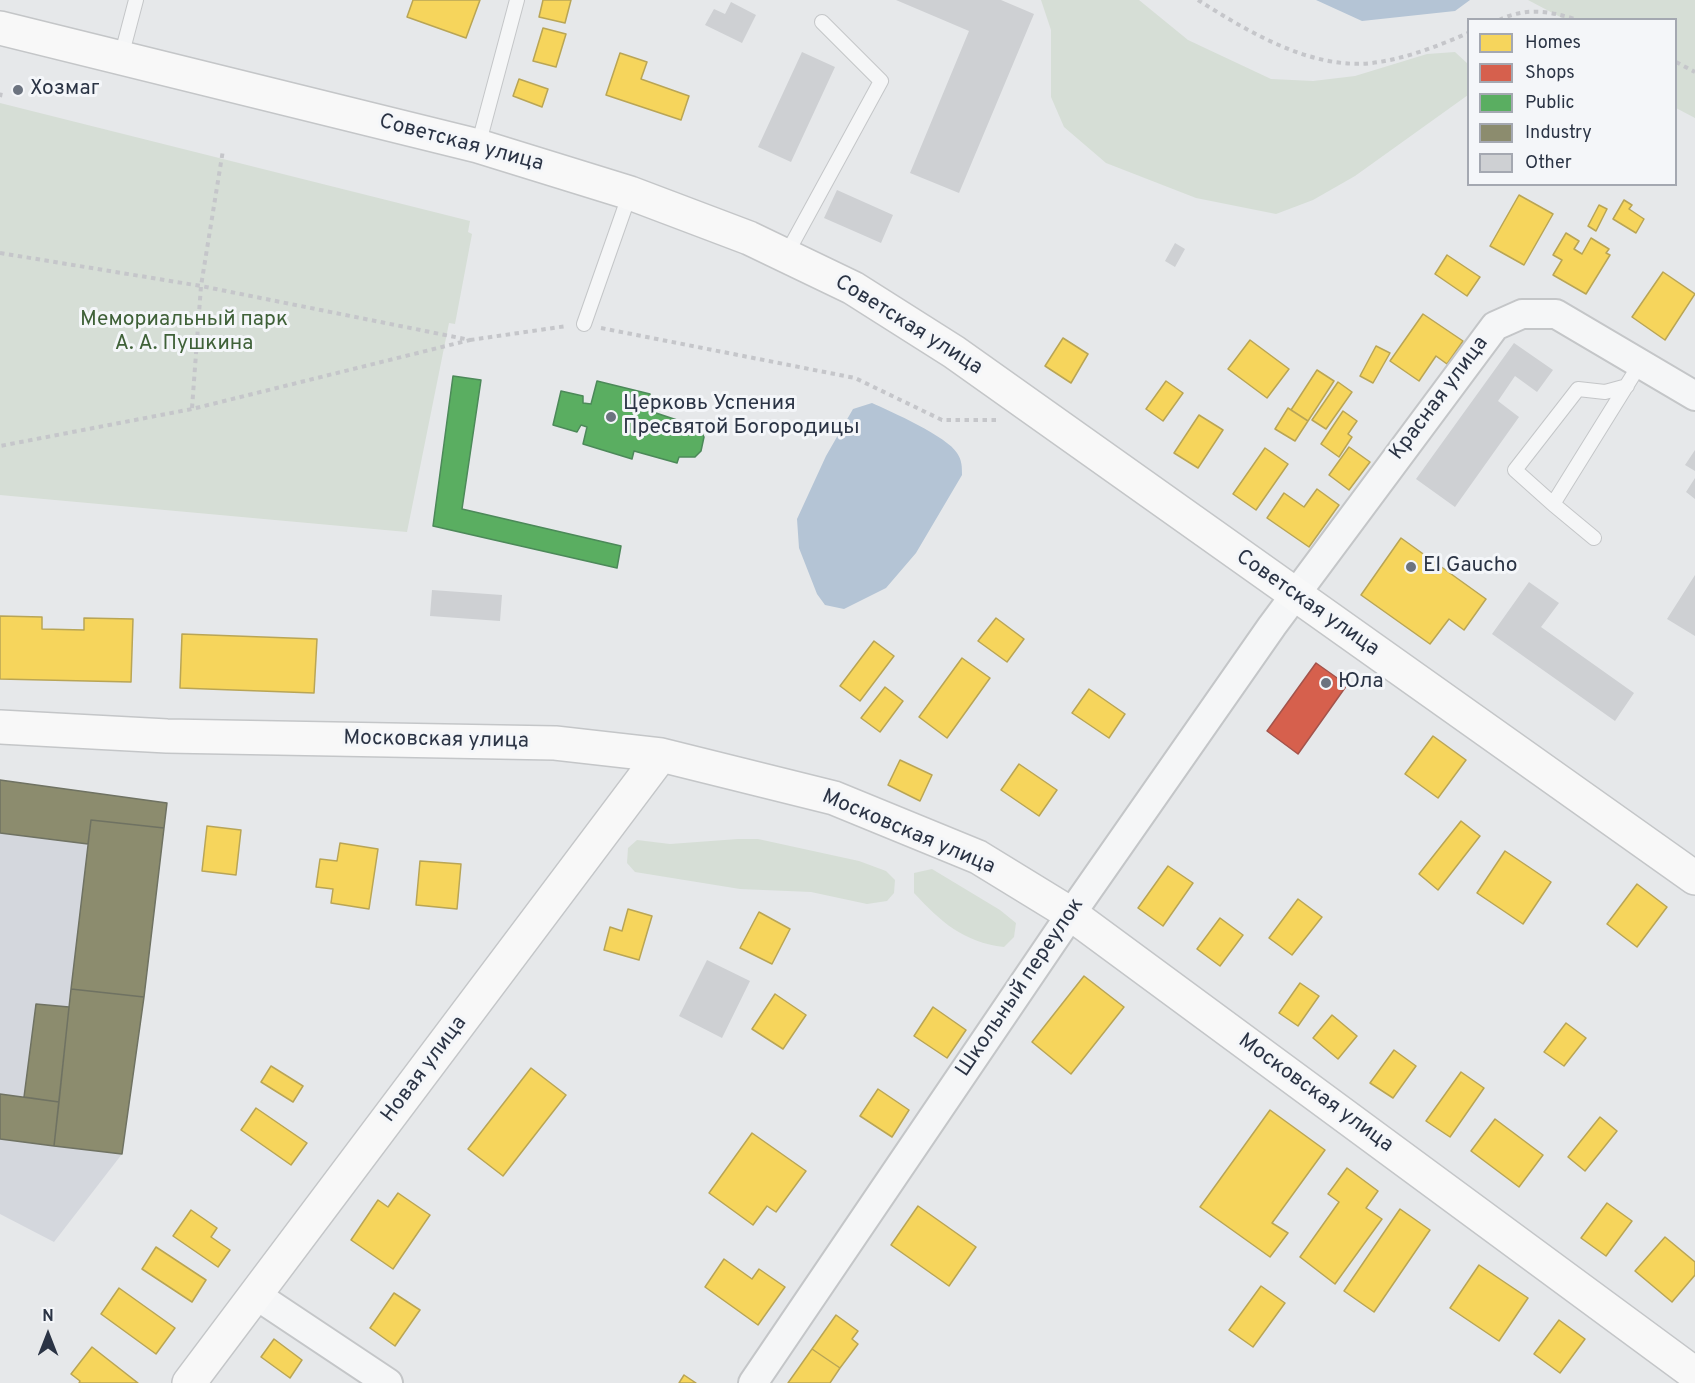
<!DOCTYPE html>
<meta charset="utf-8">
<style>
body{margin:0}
#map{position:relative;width:1695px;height:1383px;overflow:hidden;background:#e6e8ea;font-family:Overpass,sans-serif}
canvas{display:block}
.legend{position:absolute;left:1467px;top:18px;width:210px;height:168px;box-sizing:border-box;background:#f4f6f9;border:2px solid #a4a8b1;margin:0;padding:8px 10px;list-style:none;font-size:18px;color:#2b3445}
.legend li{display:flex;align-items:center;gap:12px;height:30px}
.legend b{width:30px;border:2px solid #a4a8b1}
.north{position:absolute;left:18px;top:1305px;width:60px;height:60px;-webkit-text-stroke:4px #f4f6f9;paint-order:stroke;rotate:0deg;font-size:16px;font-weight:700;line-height:24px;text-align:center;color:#2b3445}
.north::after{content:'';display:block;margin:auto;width:21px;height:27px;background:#2b3445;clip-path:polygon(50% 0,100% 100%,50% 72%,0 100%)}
</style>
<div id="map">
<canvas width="1695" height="1383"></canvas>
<ul class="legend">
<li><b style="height:16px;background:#f6d55c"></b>Homes</li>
<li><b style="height:16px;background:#d6604d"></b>Shops</li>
<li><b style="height:16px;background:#5aae61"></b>Public</li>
<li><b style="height:16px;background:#8c8c6e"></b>Industry</li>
<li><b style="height:16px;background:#ced0d3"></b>Other</li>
</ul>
<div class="north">N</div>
</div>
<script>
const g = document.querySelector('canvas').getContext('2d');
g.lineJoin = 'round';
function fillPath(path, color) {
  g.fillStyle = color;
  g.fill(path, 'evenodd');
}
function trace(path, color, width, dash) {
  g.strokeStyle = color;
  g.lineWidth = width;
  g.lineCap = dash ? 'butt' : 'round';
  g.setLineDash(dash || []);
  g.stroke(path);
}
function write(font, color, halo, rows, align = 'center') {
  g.font = font + ' Overpass,sans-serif';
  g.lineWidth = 6;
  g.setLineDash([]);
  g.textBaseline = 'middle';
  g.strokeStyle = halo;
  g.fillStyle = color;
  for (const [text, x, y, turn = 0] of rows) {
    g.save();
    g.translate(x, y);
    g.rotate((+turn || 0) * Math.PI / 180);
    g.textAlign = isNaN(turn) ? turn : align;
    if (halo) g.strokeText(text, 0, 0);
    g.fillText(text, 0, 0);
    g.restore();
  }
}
fillPath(new Path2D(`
 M0,780L167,803L122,1154L54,1242L0,1214Z`), '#d4d7dd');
fillPath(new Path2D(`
 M1041,0H1139L1188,40L1271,79L1313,81L1355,76L1427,54L1455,52L1468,64V95L1355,176L1313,200L1276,214L1196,198L1106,163L1064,127L1051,97V30Z
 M1528,0H1695V118L1676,108V20L1564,19Z
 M0,103L470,221L468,232L472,234L455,324L449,323L407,532L0,495Z
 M738,839H758L859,861L886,871L895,880L894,893L887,901L867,904L811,892L740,889L635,872L627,863L628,848L637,840L670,844Z
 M932,869L1000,910L1016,923L1014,937L1004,947C963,942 941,922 914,893V873Z`), '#d6ded6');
fillPath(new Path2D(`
 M1316,0H1470L1455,11L1362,21Z
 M872,403C890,411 948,437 957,453C962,460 962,467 962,475L916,553L886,588L844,609L825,605L817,594L799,548L797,519L826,456L853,409Z`), '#b4c4d5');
const homes = new Path2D(`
 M413,0H480L466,38L407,17Z
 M543,0H571L565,23L539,17Z
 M543,28L566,34L556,67L533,61Z
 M620,53L647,62L641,79L689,96L681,120L606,95Z
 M519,79L548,89L542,107L513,96Z
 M1519,195L1553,214L1524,265L1490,246Z
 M1624,200L1632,205L1629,209L1644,219L1636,233L1613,219Z
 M1599,205L1607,209L1596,231L1588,226Z
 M1566,233L1579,241L1574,249L1582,254L1591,238L1609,249L1606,253L1610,255L1586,294L1553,275L1562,260L1553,255Z
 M1447,255L1480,277L1467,296L1435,274Z
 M1663,272L1695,294L1665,340L1632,317Z
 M1423,314L1463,341L1447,364L1436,356L1419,381L1390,361Z
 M1063,338L1088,354L1071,383L1045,366Z
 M1250,340L1289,369L1267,398L1228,369Z
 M1376,346L1390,353L1373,383L1360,376Z
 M1317,370L1334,381L1308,421L1291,410Z
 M1166,381L1183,393L1163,421L1146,409Z
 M1338,382L1352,392L1326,429L1312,420Z
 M1288,408L1308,421L1295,441L1275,429Z
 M1343,411L1357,421L1348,434L1352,437L1339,457L1321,444Z
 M1199,415L1223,430L1198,468L1174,453Z
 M1349,447L1370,462L1349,490L1329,475Z
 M1265,448L1288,464L1256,510L1233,494Z
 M1317,489L1339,505L1309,547L1267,518L1284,493L1304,507Z
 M1401,538L1486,599L1464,630L1449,619L1430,644L1361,595Z
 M0,616L42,617V629L84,630V618L133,619L131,682L0,679Z
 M996,618L1024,639L1007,662L978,641Z
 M182,634L317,639L314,693L180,688Z
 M874,641L894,656L860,701L840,686Z
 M962,658L990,678L947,738L919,717Z
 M885,687L903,701L880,732L861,718Z
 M1089,689L1125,714L1109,738L1072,713Z
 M1433,736L1466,760L1438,798L1405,774Z
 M900,760L932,775L920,801L888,785Z
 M1019,764L1057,790L1039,816L1001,790Z
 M1461,821L1480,836L1438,890L1419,874Z
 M207,826L241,830L236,875L202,871Z
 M340,843L378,849L369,909L331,903L333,889L316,887L320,859L337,861Z
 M1505,851L1551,882L1523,924L1477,893Z
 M420,861L461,864L457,909L416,905Z
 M1168,866L1193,883L1163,926L1138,908Z
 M1637,884L1667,907L1637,947L1607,924Z
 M1298,899L1322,917L1292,955L1269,938Z
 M628,909L652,916L639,960L604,950L610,927L622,931Z
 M759,912L790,929L772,964L740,948Z
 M1220,918L1243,935L1220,966L1197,949Z
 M1084,976L1124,1007L1071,1074L1032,1042Z
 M1300,983L1319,996L1298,1026L1279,1013Z
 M775,994L806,1015L783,1049L752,1029Z
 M933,1007L966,1030L947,1058L914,1036Z
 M1332,1015L1357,1036L1338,1059L1313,1038Z
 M1566,1023L1586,1038L1564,1066L1544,1052Z
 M1394,1050L1416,1066L1393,1098L1370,1083Z
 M271,1066L303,1086L293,1102L261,1082Z
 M531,1068L566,1095L503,1176L468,1149Z
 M1461,1072L1484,1088L1450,1137L1426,1121Z
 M878,1089L909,1110L892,1137L860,1116Z
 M256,1108L307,1143L291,1165L241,1130Z
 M1270,1110L1325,1150L1272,1223L1288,1233L1270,1257L1200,1207Z
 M1600,1117L1617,1131L1585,1171L1568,1157Z
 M1495,1119L1543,1155L1519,1187L1471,1151Z
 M752,1133L806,1171L776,1212L767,1206L753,1225L709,1193Z
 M1347,1168L1378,1191L1366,1208L1382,1219L1335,1284L1300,1257L1339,1202L1328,1194Z
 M398,1193L430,1215L393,1269L351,1240L378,1200L388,1207Z
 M1607,1203L1632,1221L1606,1256L1581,1238Z
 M918,1206L976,1247L949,1286L891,1245Z
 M1400,1209L1430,1230L1374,1312L1344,1291Z
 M191,1210L217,1228L211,1237L230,1250L218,1267L173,1236Z
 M1665,1237L1695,1262V1275L1672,1302L1635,1271Z
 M156,1247L206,1280L192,1302L142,1269Z
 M724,1259L752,1279L759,1269L785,1287L758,1325L705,1287Z
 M1479,1265L1528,1298L1499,1341L1450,1308Z
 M1261,1286L1285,1303L1253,1347L1229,1330Z
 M119,1288L175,1328L156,1354L101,1314Z
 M394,1293L420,1310L395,1346L370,1328Z
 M836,1315L858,1331L852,1339L858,1344L840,1368L812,1349Z
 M1559,1320L1585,1339L1560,1373L1534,1354Z
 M274,1339L302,1360L290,1378L261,1357Z
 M92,1347L138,1383H79L80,1381L71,1374Z
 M812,1349L840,1368L830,1383H788Z
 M684,1375L696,1383H679Z`);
fillPath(homes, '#f6d55c');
trace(homes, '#b9a555', 1.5);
const shops = new Path2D(`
 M1316,663L1347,685L1298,754L1267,731Z`);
fillPath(shops, '#d6604d');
trace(shops, '#a3534b', 1.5);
const public = new Path2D(`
 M453,376L481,380L462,509L621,546L617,568L433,526Z
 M597,381L650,394L647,410L689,424L701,431L704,437L701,451L695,457H679L677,463L634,451L632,459L583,444L587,427L581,425L577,432L553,425L561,391L583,396V403L591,404Z`);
fillPath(public, '#5aae61');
trace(public, '#4c8959', 1.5);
const industry = new Path2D(`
 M0,780L167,803L164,828L91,820L88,844L0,833Z
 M91,820L164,828L144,997L71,989Z
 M71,989L144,997L122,1154L54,1146Z
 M36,1004L69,1007L59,1102L24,1097Z
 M0,1094L59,1102L54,1146L0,1139Z`);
fillPath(industry, '#8c8c6e');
trace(industry, '#6f7262', 1.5);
fillPath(new Path2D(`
 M896,0H1001L1034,14L959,193L910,173L969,31Z
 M731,2L756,15L742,43L705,25L714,9L725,14Z
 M802,52L835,67L791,162L758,147Z
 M837,190L893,215L881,243L824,218Z
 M1175,243L1185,249L1175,267L1165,261Z
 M1514,343L1553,370L1537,392L1515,376L1498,401L1519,417L1455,507L1416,479Z
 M1695,450V471L1685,465Z
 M1695,478V499L1686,492Z
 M1695,575V636L1667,619Z
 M1529,582L1559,603L1541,627L1634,693L1615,721L1492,634Z
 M432,590L502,595L500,621L430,616Z
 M707,960L750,981L722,1038L679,1016Z`), '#ced0d3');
const lane = new Path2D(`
 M121,57L136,0
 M478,146L517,0
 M786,255L881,81L822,22
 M584,324L630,193
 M1553,504L1515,470L1578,389L1605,392L1627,386
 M1594,538L1553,504L1640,364`);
const street = new Path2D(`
 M256,1295L388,1383
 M753,1383L1071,914L1272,626L1495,326L1522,314H1556L1695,396`);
const secondary = new Path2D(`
 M0,28L478,146L630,193L749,238L853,288L954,352L1695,878
 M0,727L167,736L555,743L661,755L834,798L978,857L1071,914L1695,1374
 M189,1383L661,755`);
trace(lane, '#c4c6c8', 16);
trace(street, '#c4c6c8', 32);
trace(secondary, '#c4c6c8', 36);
trace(new Path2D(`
 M1198,0C1247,31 1311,70 1372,63C1405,59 1438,46 1468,33
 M1499,20C1526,7 1550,11 1578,20
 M1676,62L1695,72
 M0,97L1,92
 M0,253L201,286L470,340L192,409L0,446
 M601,328L855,378L942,420H999
 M470,340L567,326
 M192,408L201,286L223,150`), '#c5c6ca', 4, [4.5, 4.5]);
trace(lane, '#f5f6f7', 14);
trace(street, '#f5f6f7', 28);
trace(secondary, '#f8f8f8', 33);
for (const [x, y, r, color] of [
 [18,90,6,"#6c737f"],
 [611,417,6,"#6c737f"],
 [1411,567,6,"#6c737f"],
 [1326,683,6,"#6c737f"]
]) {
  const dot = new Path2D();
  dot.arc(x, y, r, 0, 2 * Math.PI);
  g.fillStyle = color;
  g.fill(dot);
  trace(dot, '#f4f6f9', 2);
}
write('21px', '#2b3445', '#f4f6f9', [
 ["Хозмаг",30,90],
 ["Церковь Успения",623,405],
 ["Пресвятой Богородицы",623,429],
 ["El Gaucho",1423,567],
 ["Юла",1338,683]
], 'left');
write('21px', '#2b3445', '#f4f6f9', [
 ["Советская улица",461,144,15],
 ["Советская улица",908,326,32],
 ["Красная улица",1440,399,-53],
 ["Советская улица",1307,604,35],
 ["Московская улица",436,741,1],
 ["Московская улица",908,833,23],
 ["Школьный переулок",1021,988,-56],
 ["Новая улица",425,1070,-53],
 ["Московская улица",1315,1094,36]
]);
write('21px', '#3f6138', '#f4f6f9', [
 ["Мемориальный парк",184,321],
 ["А. А. Пушкина",184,345]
]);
</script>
